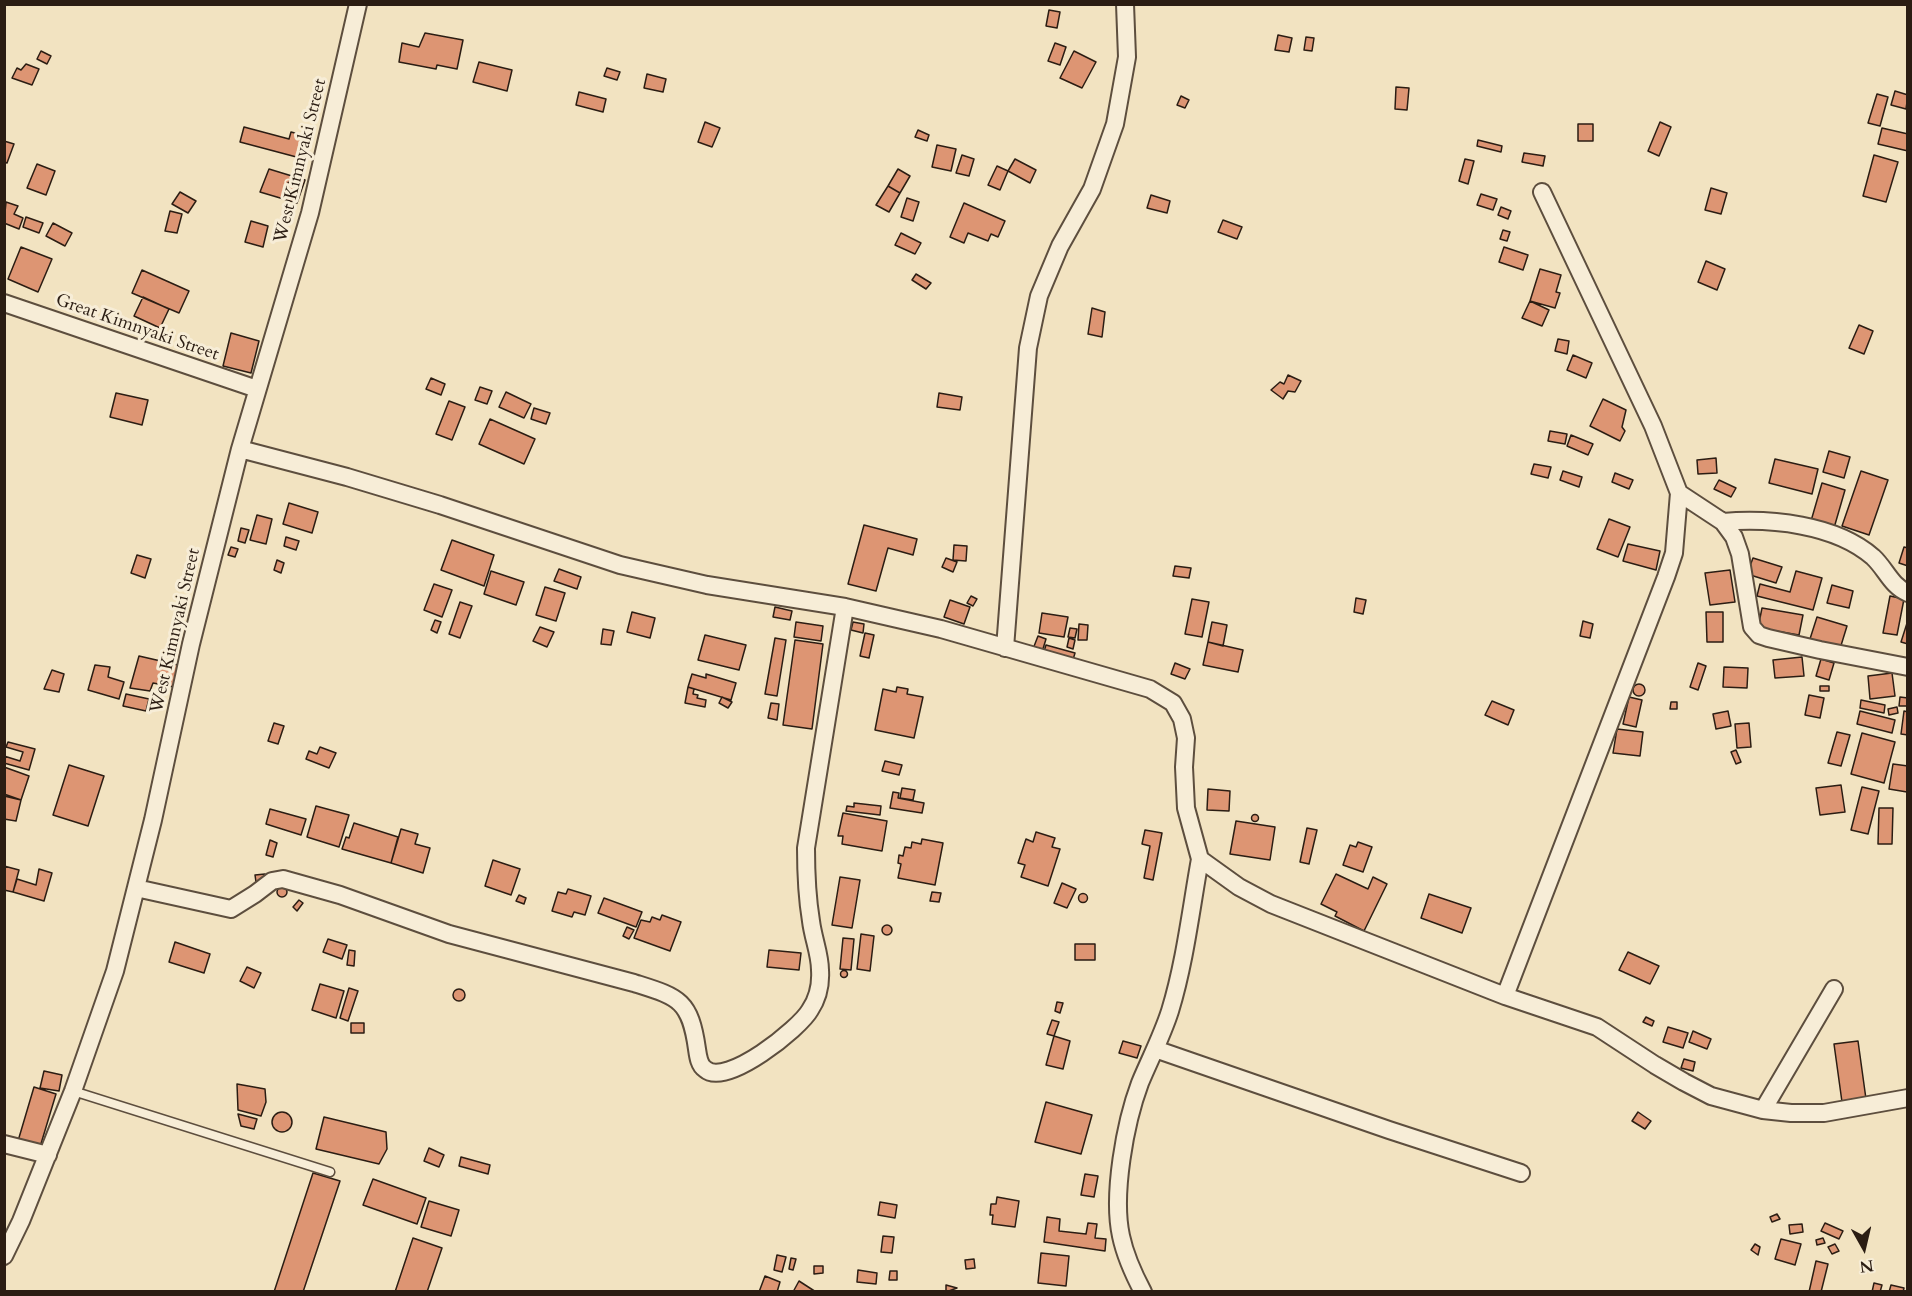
<!DOCTYPE html>
<style>
body{margin:0}
#map{position:relative;width:1912px;height:1296px;overflow:hidden;background:#f2e3c1;font-family:Cardo,serif}
canvas{display:block}
.frame{position:absolute;inset:0;border:6px solid #2b1d13;pointer-events:none}
.north{position:absolute;left:1834px;top:1218px;width:60px;height:60px;-webkit-text-stroke:4px #f7edd7;paint-order:stroke;rotate:172deg;font-size:16px;font-weight:700;line-height:24px;text-align:center;color:#2b1d13}
.north::after{content:'';display:block;margin:auto;width:21px;height:27px;background:#2b1d13;clip-path:polygon(50% 0,100% 100%,50% 72%,0 100%)}
</style>
<div id="map">
<canvas width="1912" height="1296"></canvas>
<div class="frame"></div>
<div class="north">N</div>
</div>
<script>
const g = document.querySelector('canvas').getContext('2d');
g.lineJoin = 'round';
function fillPath(path, color) {
  g.fillStyle = color;
  g.fill(path, 'evenodd');
}
function trace(path, color, width, dash) {
  g.strokeStyle = color;
  g.lineWidth = width;
  g.lineCap = dash ? 'butt' : 'round';
  g.setLineDash(dash || []);
  g.stroke(path);
}
function write(font, color, halo, rows, align = 'center') {
  g.font = font + ' Cardo,serif';
  g.lineWidth = 6;
  g.setLineDash([]);
  g.textBaseline = 'middle';
  g.strokeStyle = halo;
  g.fillStyle = color;
  for (const [text, x, y, turn = 0] of rows) {
    g.save();
    g.translate(x, y);
    g.rotate((+turn || 0) * Math.PI / 180);
    g.textAlign = isNaN(turn) ? turn : align;
    if (halo) g.strokeText(text, 0, 0);
    g.fillText(text, 0, 0);
    g.restore();
  }
}
const building = new Path2D(`
 M1049,10L1060,12L1057,28L1046,26Z
 M425,33L463,40L457,69L437,65L436,69L399,62L402,43L419,47Z
 M1278,35L1292,38L1289,52L1275,50Z
 M1306,37L1314,38L1312,51L1304,50Z
 M1055,43L1066,47L1060,65L1048,61Z
 M41,51L51,56L47,64L37,59Z
 M1074,51L1096,62L1082,88L1060,78Z
 M479,62L512,70L507,91L473,82Z
 M26,64L39,69L32,85L12,78L17,68L21,70Z
 M607,68L620,72L617,80L604,76Z
 M647,74L666,79L663,92L644,88Z
 M1396,87L1409,88L1407,110L1395,109Z
 M1895,91L1908,95L1906,109L1891,105Z
 M579,92L606,99L603,112L576,105Z
 M1877,94L1888,97L1880,126L1868,123Z
 M1181,96L1189,100L1185,108L1177,105Z
 M705,122L720,128L712,147L698,142Z
 M1660,122L1671,127L1659,156L1648,151Z
 M1578,124H1593V141H1578Z
 M244,127L289,139L291,132L310,137L304,159L240,142Z
 M1882,128L1908,134V151L1878,144Z
 M918,130L929,135L927,141L915,137Z
 M1478,140L1502,146L1501,152L1477,146Z
 M4,141L14,144L7,163L4,162Z
 M937,145L956,149L951,171L932,167Z
 M1524,153L1545,156L1543,166L1522,162Z
 M962,155L974,159L969,176L956,173Z
 M1874,155L1898,162L1886,202L1863,196Z
 M1015,159L1036,170L1030,183L1008,171Z
 M1465,159L1474,161L1468,184L1459,181Z
 M37,164L55,171L46,195L27,188Z
 M997,166L1008,171L1000,190L988,185Z
 M269,169L305,180L297,203L260,192Z
 M898,169L910,176L900,193L888,186Z
 M888,186L900,193L889,212L876,205Z
 M1711,188L1727,193L1721,214L1705,210Z
 M180,192L196,201L188,213L172,204Z
 M1481,194L1497,199L1493,210L1477,205Z
 M1151,195L1170,201L1167,213L1147,208Z
 M907,198L919,202L913,221L901,217Z
 M6,202L18,206L14,214L23,218L19,229L4,223Z
 M964,203L1005,221L998,237L991,234L988,241L968,233L964,243L950,237Z
 M1501,207L1511,211L1508,219L1498,215Z
 M170,211L182,214L177,233L165,231Z
 M26,217L43,223L39,233L23,227Z
 M1223,220L1242,227L1237,239L1218,232Z
 M251,221L268,226L263,247L245,242Z
 M53,223L72,233L65,246L46,236Z
 M1503,230L1510,232L1507,241L1500,239Z
 M901,233L921,243L915,254L895,245Z
 M21,247L52,259L38,292L8,279Z
 M1504,247L1528,255L1523,270L1499,262Z
 M1706,261L1725,269L1717,290L1698,282Z
 M1540,269L1561,275L1556,292L1560,293L1555,308L1530,301Z
 M142,270L189,291L179,313L132,293Z
 M916,274L931,283L926,289L912,280Z
 M143,297L169,309L160,328L134,316Z
 M1530,301L1549,310L1542,326L1522,318Z
 M1092,308L1105,312L1102,337L1088,334Z
 M1859,325L1873,331L1864,354L1849,348Z
 M231,333L259,341L251,373L223,366Z
 M1558,339L1569,341L1567,354L1555,351Z
 M1573,355L1592,363L1586,378L1567,370Z
 M1288,375L1301,381L1295,392L1288,391L1283,399L1271,390L1280,382L1284,384Z
 M431,378L445,384L441,395L426,389Z
 M480,387L492,391L487,404L475,400Z
 M506,392L531,404L524,418L499,407Z
 M116,393L148,400L142,425L110,417Z
 M939,393L962,397L960,410L937,407Z
 M1603,399L1626,410L1622,427L1625,431L1620,441L1590,426Z
 M449,401L465,407L452,440L436,434Z
 M534,408L550,413L546,424L531,419Z
 M490,419L535,439L524,464L479,444Z
 M1550,431L1567,434L1565,444L1548,441Z
 M1571,435L1593,444L1588,455L1567,446Z
 M1829,451L1850,457L1844,478L1823,472Z
 M1716,458L1717,473L1698,474L1697,460Z
 M1775,459L1818,469L1812,494L1769,483Z
 M1534,464L1551,467L1548,478L1531,474Z
 M1563,471L1582,477L1579,487L1560,480Z
 M1861,471L1888,480L1869,535L1842,526Z
 M1615,473L1633,480L1629,489L1612,482Z
 M1719,480L1736,488L1731,497L1714,489Z
 M1822,483L1845,490L1834,528L1811,521Z
 M289,503L318,512L312,533L283,524Z
 M257,515L272,519L266,544L250,540Z
 M1609,519L1630,527L1618,557L1597,549Z
 M864,525L917,539L913,555L888,548L876,591L848,584Z
 M241,528L249,530L245,543L238,541Z
 M286,537L299,541L296,550L284,546Z
 M452,540L494,555L484,586L441,570Z
 M1628,544L1660,551L1656,570L1623,561Z
 M954,545L967,546L966,561L953,560Z
 M231,547L238,549L235,557L228,555Z
 M1904,547L1908,548V566L1899,563Z
 M137,555L151,559L145,578L131,573Z
 M946,558L957,562L953,572L942,567Z
 M1753,558L1782,567L1776,583L1747,574Z
 M277,560L284,563L281,573L274,570Z
 M1175,566L1191,568L1189,578L1173,576Z
 M559,569L581,577L577,589L554,581Z
 M1730,570L1735,602L1710,605L1705,573Z
 M491,571L524,582L516,605L484,594Z
 M1796,571L1822,578L1813,610L1757,596L1760,584L1790,592Z
 M434,584L452,590L442,617L424,610Z
 M1832,585L1853,591L1849,608L1827,603Z
 M545,587L565,593L556,621L536,615Z
 M971,596L977,599L973,606L967,603Z
 M1890,596L1904,599L1897,635L1883,633Z
 M1356,598L1366,600L1363,614L1354,612Z
 M1192,599L1209,602L1202,637L1185,634Z
 M950,600L970,607L964,624L944,617Z
 M460,602L472,606L460,638L449,634Z
 M775,607L792,611L790,620L773,617Z
 M1762,608L1803,615L1799,635L1758,628Z
 M632,612L655,618L650,638L627,632Z
 M1706,612H1723V642H1707Z
 M1042,613L1068,617L1064,637L1039,633Z
 M1817,617L1847,626L1839,652L1809,642Z
 M435,620L441,622L437,633L431,630Z
 M1908,620V644L1901,642Z
 M1583,621L1593,624L1590,638L1580,636Z
 M796,622L823,626L821,641L794,637Z
 M853,622L864,624L863,633L851,630Z
 M1212,622L1227,625L1223,646L1208,642Z
 M1079,624L1088,625L1087,640H1078Z
 M540,627L554,632L547,647L533,641Z
 M1070,628L1077,629L1075,638L1068,637Z
 M603,629L614,631L611,645L601,644Z
 M865,633L874,635L869,658L860,656Z
 M705,635L746,645L739,670L698,660Z
 M1038,636L1046,639L1042,652L1033,649Z
 M775,638L786,640L777,696L765,694Z
 M1069,638L1075,640L1073,649L1067,647Z
 M795,640L823,644L812,729L783,725Z
 M1208,642L1243,650L1238,672L1203,665Z
 M1046,645L1075,653L1072,663L1043,655Z
 M139,656L178,665L174,687L153,683L150,691L130,688Z
 M1802,657L1804,676L1775,678L1773,660Z
 M1821,659L1834,663L1829,680L1816,676Z
 M1175,663L1190,669L1185,679L1171,674Z
 M1698,663L1706,666L1698,690L1690,687Z
 M95,665L110,667L108,677L124,682L119,699L88,690Z
 M1724,667L1748,668L1747,688L1723,687Z
 M52,670L64,674L59,692L44,689Z
 M1892,673L1895,696L1870,699L1868,676Z
 M692,674L706,678V674L736,683L731,700L688,687Z
 M1633 690a6 6 0 1 1 12 0a6 6 0 1 1-12 0Z
 M1820,686H1829V691H1820Z
 M688,687L694,689L693,694L698,695L697,698L706,700L705,707L685,703Z
 M897,687L908,689L907,694L923,697L914,738L875,730L883,689L896,692Z
 M126,694L149,699L146,711L123,706Z
 M1809,695L1824,698L1820,718L1805,715Z
 M722,697L732,702L728,708L719,703Z
 M1629,697L1642,700L1636,727L1623,724Z
 M1900,697L1908,698V706H1899Z
 M1861,700L1885,705L1884,713L1860,708Z
 M1492,701L1514,710L1508,725L1485,715Z
 M1671,702H1677V709H1670Z
 M771,703L779,704L777,720L768,718Z
 M1897,707L1898,713L1889,715L1888,709Z
 M1728,711L1731,726L1716,729L1713,714Z
 M1860,711L1895,720L1892,733L1857,724Z
 M1904,711L1908,712V735L1901,734Z
 M274,723L284,726L278,744L268,741Z
 M1749,723L1751,747L1737,748L1735,724Z
 M1617,729L1643,732L1640,756L1613,753Z
 M1837,732L1850,735L1841,766L1828,763Z
 M1862,733L1895,742L1884,783L1851,774Z
 M8,742L35,749L29,770L4,763V756L20,761L23,752L6,747Z
 M320,747L336,753L329,768L306,759L309,751L317,754Z
 M1736,750L1741,762L1736,764L1731,752Z
 M885,761L902,765L899,775L882,771Z
 M1893,764L1908,766L1907,792L1889,789Z
 M69,765L104,776L88,826L53,815Z
 M4,767L29,776L21,800L4,794Z
 M1841,785L1845,812L1820,815L1816,788Z
 M1862,787L1879,791L1868,834L1851,830Z
 M902,788L915,790L913,800L900,798Z
 M1208,789L1230,791L1229,811L1207,810Z
 M893,792L899,793L898,798L924,803L922,813L890,808Z
 M4,796L21,800L16,821L4,819Z
 M854,803L881,806L880,815L846,811L847,806L854,807Z
 M316,806L349,815L339,847L307,837Z
 M1879,808H1893L1892,844H1878Z
 M270,809L306,819L301,835L266,824Z
 M843,813L887,821L882,851L842,844L843,836H838Z
 M1251.5 818a3.5 3.5 0 1 1 7 0a3.5 3.5 0 1 1-7 0Z
 M1236,821L1275,827L1270,860L1230,854Z
 M354,823L398,837L391,863L342,849L346,837L349,838Z
 M1307,828L1317,830L1309,864L1300,862Z
 M401,829L418,834L415,844L430,848L423,873L391,863Z
 M1145,830L1162,833L1153,880L1144,878L1150,846L1142,844Z
 M1036,832L1055,838L1052,847L1060,849L1048,886L1021,877L1025,865L1018,863L1026,839L1033,842Z
 M922,839L943,843L935,885L898,878L901,864L898,863L899,855L903,856L905,847L911,848L912,842L921,844Z
 M270,840L277,843L273,857L266,855Z
 M1358,842L1372,847L1363,872L1343,865L1350,845L1356,847Z
 M493,860L520,869L511,895L485,886Z
 M4,866L19,870L13,892L4,890Z
 M39,869L52,873L44,901L13,892L17,879L36,885Z
 M265,874L266,881L256,882L255,875Z
 M1336,874L1368,889L1373,877L1387,884L1364,931L1335,916L1337,912L1321,904Z
 M840,877L860,880L852,928L832,925Z
 M1062,883L1076,889L1067,908L1054,903Z
 M277 892a5 5 0 1 1 10 0a5 5 0 1 1-10 0Z
 M568,889L591,896L585,915L574,912L572,917L552,911L558,892L566,894Z
 M932,892L941,893L939,902L930,901Z
 M1078.5 898a4.5 4.5 0 1 1 9 0a4.5 4.5 0 1 1-9 0Z
 M1429,894L1471,908L1462,933L1421,918Z
 M519,895L526,898L524,904L516,901Z
 M604,898L642,912L636,927L598,913Z
 M299,900L303,903L297,911L293,907Z
 M662,915L681,922L670,951L634,938L641,920L650,922L652,917L660,920Z
 M882 930a5 5 0 1 1 10 0a5 5 0 1 1-10 0Z
 M627,927L634,930L629,939L623,936Z
 M861,934L874,936L870,971L857,969Z
 M843,938L854,939L851,970L840,969Z
 M328,939L347,945L342,959L323,952Z
 M175,942L210,954L204,973L169,962Z
 M1075,944H1095V960H1075Z
 M349,950L355,951L354,966L347,965Z
 M769,950L801,953L799,970L767,967Z
 M1628,952L1659,966L1650,984L1619,970Z
 M247,967L261,973L254,988L240,981Z
 M840.5 974a3.5 3.5 0 1 1 7 0a3.5 3.5 0 1 1-7 0Z
 M320,984L344,991L336,1018L312,1010Z
 M349,988L358,991L348,1021L340,1018Z
 M453 995a6 6 0 1 1 12 0a6 6 0 1 1-12 0Z
 M1057,1002L1063,1003L1060,1013L1055,1011Z
 M1646,1017L1654,1021L1652,1026L1643,1022Z
 M1052,1020L1059,1022L1054,1036L1047,1034Z
 M351,1023H364V1033H351Z
 M1668,1027L1688,1033L1683,1048L1663,1042Z
 M1693,1031L1711,1039L1707,1049L1689,1042Z
 M1054,1036L1070,1041L1063,1069L1046,1065Z
 M1123,1041L1141,1046L1137,1058L1119,1053Z
 M1858,1041L1866,1099L1842,1102L1834,1044Z
 M1684,1059L1695,1062L1693,1071L1681,1068Z
 M44,1071L62,1075L59,1091L40,1088Z
 M237,1084L265,1089L266,1102L261,1116L238,1110Z
 M34,1087L56,1094L40,1147L18,1141Z
 M1046,1102L1092,1115L1081,1154L1035,1142Z
 M272 1122a10 10 0 1 1 20 0a10 10 0 1 1-20 0Z
 M1638,1112L1651,1121L1645,1129L1632,1121Z
 M238,1114L257,1119L254,1129L241,1126Z
 M324,1117L386,1132L387,1149L379,1164L316,1149Z
 M429,1148L444,1155L439,1167L424,1161Z
 M461,1157L490,1165L488,1174L459,1166Z
 M313,1173L340,1181L303,1292H274Z
 M1085,1174L1098,1176L1094,1197L1081,1195Z
 M373,1179L426,1198L417,1224L363,1205Z
 M997,1197L1019,1201L1015,1227L992,1224L993,1215H990L991,1204H996Z
 M429,1201L459,1210L451,1236L421,1227Z
 M880,1202L897,1205L895,1218L878,1215Z
 M1777,1214L1780,1219L1772,1222L1770,1217Z
 M1047,1217L1060,1219L1059,1231L1086,1234L1088,1223L1097,1224L1095,1238L1106,1239L1105,1251L1044,1242Z
 M1825,1223L1843,1231L1839,1239L1821,1231Z
 M1802,1224L1803,1232L1790,1234L1789,1225Z
 M883,1236L894,1237L892,1253L881,1252Z
 M413,1238L442,1248L427,1292H395Z
 M1823,1238L1825,1243L1817,1245L1816,1240Z
 M1781,1239L1801,1244L1795,1265L1775,1259Z
 M1755,1244L1760,1247L1758,1255L1751,1250Z
 M1835,1244L1839,1251L1832,1254L1828,1247Z
 M1041,1253L1069,1256L1066,1286L1038,1283Z
 M777,1255L786,1257L782,1272L774,1270Z
 M791,1258L796,1259L793,1270L789,1269Z
 M974,1259L975,1268L966,1269L965,1260Z
 M1816,1261L1828,1264L1821,1292H1809Z
 M814,1266H823V1273L814,1274Z
 M858,1270L877,1273L876,1284L857,1282Z
 M890,1271H897V1280H889Z
 M765,1276L780,1282L777,1292H759Z
 M799,1281L816,1292H793Z
 M1874,1283L1882,1285L1880,1292H1872Z
 M946,1285L957,1288L946,1292Z
 M1891,1285L1904,1288L1903,1292H1889Z`);
fillPath(building, '#dd9573');
trace(building, '#2b1d13', 1.5);
const service = new Path2D(`
 M73,1091L330,1172`);
const minor = new Path2D(`
 M4,303L257,389
 M240,449L347,477L440,505L620,565L707,585L845,607L941,629L1150,689L1173,703L1182,719L1186,738L1184,767L1186,808L1200,859L1239,887L1271,904L1505,996L1597,1027L1655,1065L1684,1082L1711,1096L1763,1110L1791,1113H1824L1908,1098
 M1679,493L1723,522L1734,537L1740,554L1752,627L1759,635L1768,638L1820,650L1908,667
 M1723,522C1770,518 1835,524 1873,557C1886,569 1891,586 1908,593
 M1005,648L1028,348L1039,296L1060,246L1092,189L1115,124L1127,57L1125,4
 M136,888L231,909L255,894L272,881L283,879L340,895L449,934L634,983C678,997 690,999 697,1049C698,1056 699,1065 705,1069C726,1088 800,1028 810,1010C818,998 821,985 820,970C820,954 813,938 811,921C807,897 806,873 806,848L845,607
 M1505,996L1666,577L1674,553L1679,493L1653,426L1542,192
 M1155,1049L1389,1130L1521,1173
 M1763,1110L1834,989
 M4,1144L48,1155
 M4,1256L21,1221L73,1091L115,971L153,820L191,644L240,449L310,213L358,4
 M1143,1292C1134,1275 1125,1255 1121,1236C1112,1195 1125,1123 1140,1083C1150,1059 1162,1036 1170,1011C1185,962 1191,909 1200,859`);
trace(service, '#5d4e3e', 11);
trace(minor, '#5d4e3e', 20);
trace(service, '#f7edd7', 8);
trace(minor, '#f7edd7', 16);
write('18px', '#2b1d13', '#f7edd7', [
 ["West Kimnyaki Street",301,161,-76],
 ["Great Kimnyaki Street",137,328,19],
 ["West Kimnyaki Street",176,631,-77]
]);
</script>
